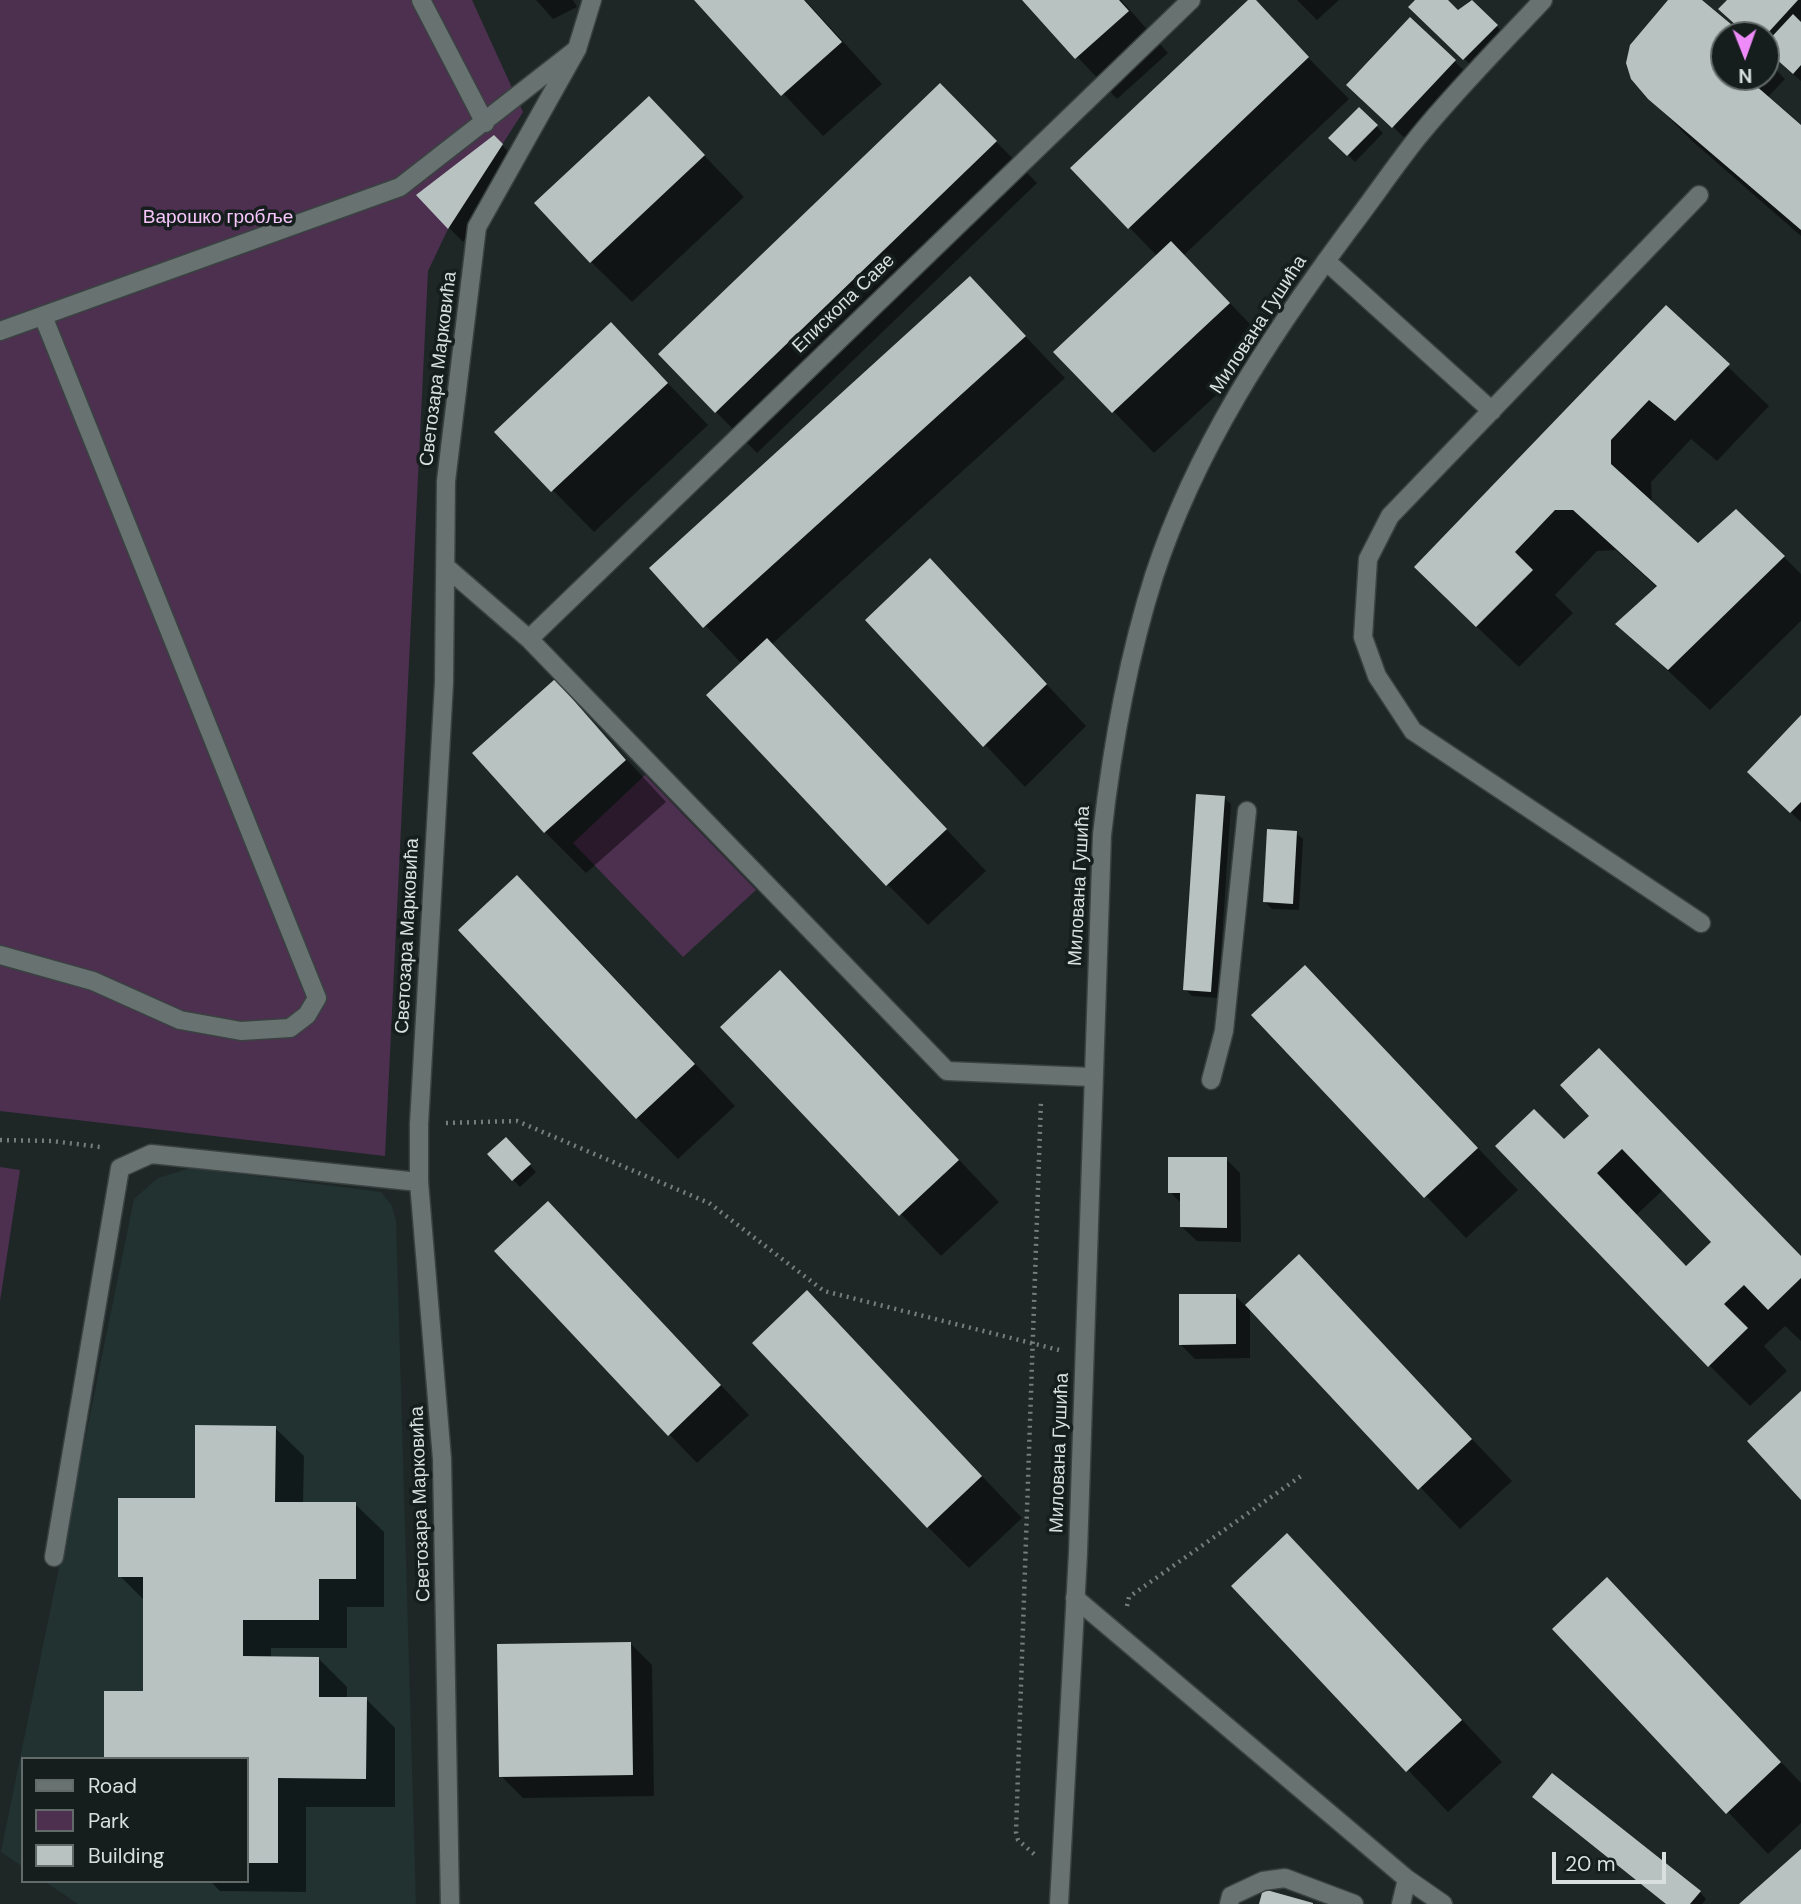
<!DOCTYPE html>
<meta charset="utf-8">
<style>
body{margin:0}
#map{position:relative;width:1801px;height:1904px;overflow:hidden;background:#1e2726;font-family:"DM Sans",sans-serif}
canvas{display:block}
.legend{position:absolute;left:21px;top:1757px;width:228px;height:126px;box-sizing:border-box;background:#151d1d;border:2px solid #636b6a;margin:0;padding:9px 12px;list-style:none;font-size:21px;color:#d9dfde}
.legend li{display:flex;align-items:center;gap:14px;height:35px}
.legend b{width:35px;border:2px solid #636b6a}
.north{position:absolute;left:1710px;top:21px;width:70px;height:70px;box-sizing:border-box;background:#151d1d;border:2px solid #636b6a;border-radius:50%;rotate:179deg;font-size:19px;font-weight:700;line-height:28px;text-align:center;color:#d9dfde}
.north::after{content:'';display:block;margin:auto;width:24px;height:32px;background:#ee8bf8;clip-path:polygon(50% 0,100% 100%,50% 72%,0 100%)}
.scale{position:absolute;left:1552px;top:1852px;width:114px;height:32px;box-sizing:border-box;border:4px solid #d9dfde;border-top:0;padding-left:9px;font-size:21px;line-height:24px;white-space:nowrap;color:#d9dfde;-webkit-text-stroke:5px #151d1d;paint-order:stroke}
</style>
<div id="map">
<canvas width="1801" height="1904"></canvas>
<ul class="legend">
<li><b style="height:9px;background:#687271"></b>Road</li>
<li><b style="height:19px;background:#4d3050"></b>Park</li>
<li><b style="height:19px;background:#b7c2c1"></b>Building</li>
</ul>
<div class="north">N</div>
<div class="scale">20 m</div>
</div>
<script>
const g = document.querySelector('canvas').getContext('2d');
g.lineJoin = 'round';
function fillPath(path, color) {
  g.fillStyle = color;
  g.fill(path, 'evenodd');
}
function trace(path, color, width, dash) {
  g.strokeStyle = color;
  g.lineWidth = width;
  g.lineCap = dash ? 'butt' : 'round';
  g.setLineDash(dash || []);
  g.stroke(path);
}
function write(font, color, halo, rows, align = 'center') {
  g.font = font + ' "DM Sans",sans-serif';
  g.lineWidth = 7;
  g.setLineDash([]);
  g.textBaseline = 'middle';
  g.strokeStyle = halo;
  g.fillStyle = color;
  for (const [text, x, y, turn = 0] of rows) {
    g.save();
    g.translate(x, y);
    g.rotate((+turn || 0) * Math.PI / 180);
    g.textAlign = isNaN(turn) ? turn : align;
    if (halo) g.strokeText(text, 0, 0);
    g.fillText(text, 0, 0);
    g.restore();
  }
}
fillPath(new Path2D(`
 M191,1168L381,1192L392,1206L396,1221L416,1904H78L44,1881H247V1759H23V1867L1,1852L134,1199L158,1178Z`), '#213231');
fillPath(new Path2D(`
 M0,0H472L523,112L448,229L428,271L385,1156L0,1111Z
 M645,775L756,890L683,957L573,843Z
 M0,1167L20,1170L0,1301Z`), '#4d3050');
fillPath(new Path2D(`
 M536,0H573L577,7L553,19Z
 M696,0H805L882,84L823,136Z
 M1024,0H1121L1168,53L1117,99Z
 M1251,0L1349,99L1184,255L1270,345L1154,453L1056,352L1157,256L1129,227Z
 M1297,0H1339L1317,20Z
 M1418,0H1446L1458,12L1470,1L1511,40L1479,73L1410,7Z
 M1670,0H1700L1741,35H1724V77H1766V60L1785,79L1767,98L1801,128V236L1691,140L1649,98Z
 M1729,0H1801V81L1766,51V35H1748Z
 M1454,61L1469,75L1408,141L1363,99Z
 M940,85L1037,183L757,453L716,412Z
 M649,98L744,197L632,302L591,262Z
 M1359,109L1383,133L1355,162L1331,138Z
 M494,137L516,160L463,242L418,196Z
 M970,278L1065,378L771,645L986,871L928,925L887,884L742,664L651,568Z
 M1666,308L1769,406L1717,461L1691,439L1651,482L1652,503L1698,546L1784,557L1801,574V621L1710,710L1618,624L1658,588L1616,550L1597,551L1555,595L1573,613L1519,667L1457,608Z
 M611,324L708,425L594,532L496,432Z
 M930,561L1086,726L1025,787L868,620Z
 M555,682L666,802L586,873L545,832Z
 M1801,718V822L1771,794Z
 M1224,798L1231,804L1218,998L1192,996L1185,989Z
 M1296,833L1303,839L1299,910L1272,909L1265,902Z
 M558,918L735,1106L678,1159L637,1118Z
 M1305,967L1518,1190L1466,1238L1254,1015Z
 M821,1014L999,1202L941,1256L723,1027Z
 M1592,1116L1801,1257V1341L1785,1326L1764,1346L1787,1371L1750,1406L1709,1365L1564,1142ZM1663,1190L1714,1242L1687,1268L1636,1215Z
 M506,1139L536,1172L520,1187L490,1154Z
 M1226,1159L1240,1173L1241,1242L1197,1241L1182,1227V1204L1170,1192Z
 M577,1232L749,1415L697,1463L669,1434Z
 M1299,1257L1512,1481L1460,1529L1250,1308V1358L1195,1359L1180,1344L1235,1296L1246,1306Z
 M807,1293L1022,1518L969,1568L928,1527Z
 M275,1428L304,1456L303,1504H355L384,1532V1607H347V1648H271V1658H318L347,1687V1699H366L395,1728V1807H306V1892L220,1891L210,1881H247V1759L145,1693V1601L120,1576Z
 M1328,1577L1502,1762L1448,1812L1233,1586Z
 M1607,1579L1801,1783V1823L1768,1854L1554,1629Z
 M630,1643L652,1665L654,1796L523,1798L501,1776Z
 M1700,1892L1706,1899L1702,1904H1667Z`), '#0007');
fillPath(new Path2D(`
 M694,0H804L842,42L781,96Z
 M1022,0H1119L1129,11L1075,59Z
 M1248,0H1256L1309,57L1128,229L1070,168Z
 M1415,0H1448L1458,10L1472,0L1498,25L1463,60L1408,7Z
 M1668,0H1702L1744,35H1724V77H1746L1801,125V230L1648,99L1631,79L1626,63L1630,45Z
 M1727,0H1798L1766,35H1747L1718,9Z
 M1793,14L1801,22V65L1793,74L1766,50V43Z
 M1410,17L1456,60L1392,128L1346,85Z
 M940,83L997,141L715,413L658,354Z
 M649,96L705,155L590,263L534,203Z
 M1359,107L1378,125L1347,156L1328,138Z
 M494,135L503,144L448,229L416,195Z
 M1171,241L1230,303L1112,413L1053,352Z
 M970,276L1026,336L703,628L649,568Z
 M1666,305L1730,364L1675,421L1649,400L1611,440V464L1698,543L1736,509L1785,556L1668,670L1615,624L1657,586L1573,510H1555L1515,552L1533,570L1476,627L1414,567Z
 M611,322L668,383L551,492L494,432Z
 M930,558L1047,684L983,747L865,620Z
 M767,638L947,829L886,886L706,695Z
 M555,679L626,760L544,833L472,753Z
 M1801,715V802L1790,813L1747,772Z
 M1196,794L1225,796L1211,992L1183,990Z
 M1267,829L1297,831L1293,904L1263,902Z
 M517,875L695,1064L636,1119L458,930Z
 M1305,965L1478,1148L1424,1198L1251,1015Z
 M780,970L959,1160L899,1216L720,1027Z
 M1599,1048L1801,1256V1278L1768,1310L1744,1285L1724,1304L1748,1328L1708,1367L1495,1146L1534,1109L1564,1139L1589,1116L1560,1085ZM1622,1149L1711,1242L1686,1266L1597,1173Z
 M506,1137L531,1164L512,1181L487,1154Z
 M1168,1157H1227V1228L1180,1227V1193H1168Z
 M548,1201L721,1385L668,1436L494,1251Z
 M1299,1254L1472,1439L1418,1490L1245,1305Z
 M807,1290L982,1476L927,1528L752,1343Z
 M1179,1294H1236V1344L1179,1345Z
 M1801,1391V1500L1747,1441Z
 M195,1425L276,1426L275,1502H356V1579H319V1620H243V1656L319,1657V1697H367L366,1779L278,1778V1863H247V1759H104V1691H143V1577H118V1498H195Z
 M1287,1533L1462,1720L1406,1772L1231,1586Z
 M1607,1577L1781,1762L1726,1814L1552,1629Z
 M631,1642L633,1775L499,1777L497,1644Z
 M1552,1773L1701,1891L1690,1904H1666L1532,1797Z
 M1801,1849V1904H1739Z
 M1263,1889L1313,1903V1904H1259Z`), '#b7c2c1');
const service = new Path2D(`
 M421,0L485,123
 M1699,195L1390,516L1368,559L1363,637L1377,676L1413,731L1701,923
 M1326,261L1492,411
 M0,331L400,187L577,49
 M0,955L93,981L180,1020L241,1031L290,1028L307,1015L317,998L43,316
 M1211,1080L1224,1031L1247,811
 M54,1557L120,1168L151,1154L419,1182
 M1075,1598L1407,1879L1443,1904
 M1229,1904L1231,1896L1263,1881L1285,1878L1354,1904
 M1401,1904L1407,1879`);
const minor = new Path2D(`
 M446,567L529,639L947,1071L1091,1077
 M529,639L1191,0
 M450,1904L442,1459L419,1182V1124L444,683L446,481L477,227L577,49L592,0`);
const tertiary = new Path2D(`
 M1059,1904L1078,1553L1102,835C1112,746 1127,661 1154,576C1196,448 1269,338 1348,231C1372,200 1394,167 1418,137C1457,89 1501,45 1543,0`);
trace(service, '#3a4241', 21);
trace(minor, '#3a4241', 21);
trace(tertiary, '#3a4241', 21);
trace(new Path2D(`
 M446,1123L517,1121L709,1203L824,1291L1059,1350
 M0,1140L52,1141L100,1147
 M1127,1606L1129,1597L1301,1476
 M1034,1854L1018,1840L1016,1832L1041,1100`), '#767e7d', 4.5, [2, 5]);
trace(service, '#687271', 18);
trace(minor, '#687271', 18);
trace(tertiary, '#687271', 18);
write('19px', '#f7c6fb', '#151d1d', [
 ["Варошко гробље",218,218]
]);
write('19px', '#d9dfde', '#151d1d', [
 ["Епископа Саве",844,304,-44],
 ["Милована Гушића",1259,325,-57],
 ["Светозара Марковића",439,369,-83],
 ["Милована Гушића",1080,886,-87],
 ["Светозара Марковића",408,936,-87],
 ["Милована Гушића",1060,1453,-88],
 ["Светозара Марковића",421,1504,-92]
]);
</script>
